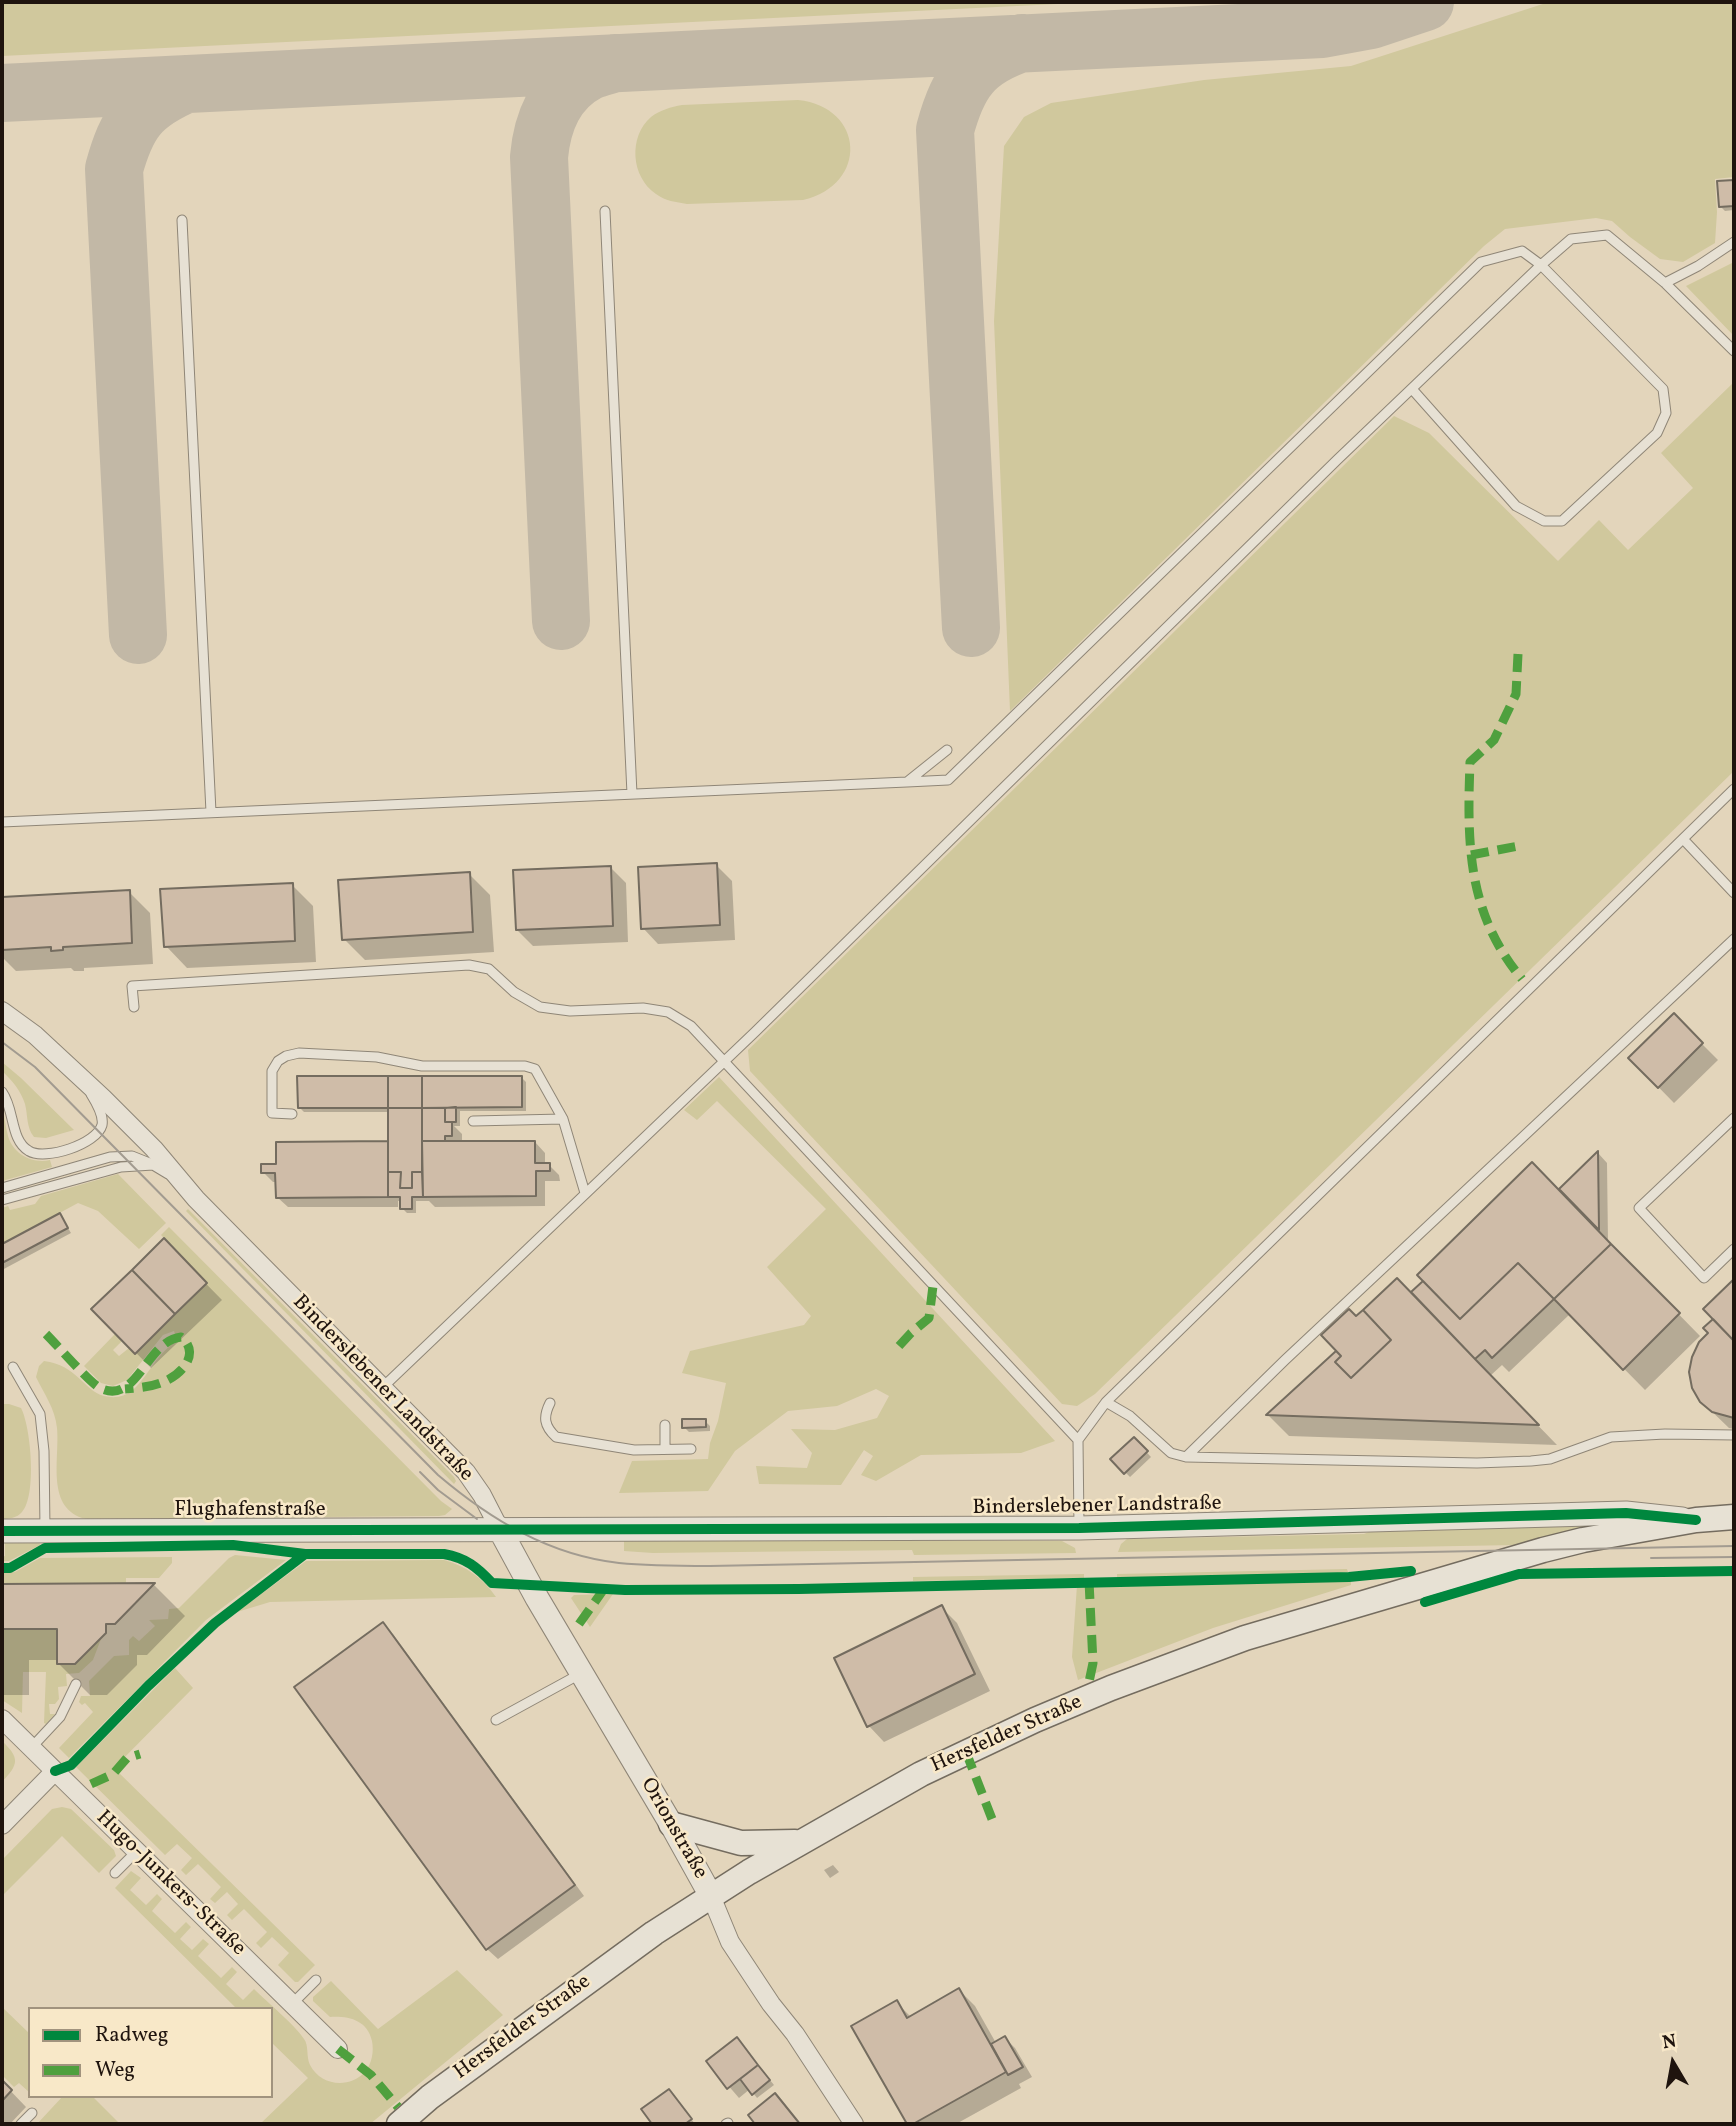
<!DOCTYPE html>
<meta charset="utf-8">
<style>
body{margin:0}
#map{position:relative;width:1736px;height:2126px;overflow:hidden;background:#e3d5bb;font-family:Vollkorn,serif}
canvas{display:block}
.frame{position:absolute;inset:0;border:4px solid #1f140e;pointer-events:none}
.legend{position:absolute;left:28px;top:2007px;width:245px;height:91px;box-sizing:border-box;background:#f8e8c8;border:2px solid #a1937e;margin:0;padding:9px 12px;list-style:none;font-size:21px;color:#1f140e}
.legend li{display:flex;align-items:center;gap:14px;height:35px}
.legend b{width:35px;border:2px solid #a1937e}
.north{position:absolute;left:1638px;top:2028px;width:70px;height:70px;-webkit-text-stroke:5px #f8e8c8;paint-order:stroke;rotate:350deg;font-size:19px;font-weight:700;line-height:28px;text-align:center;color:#1f140e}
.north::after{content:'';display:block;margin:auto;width:24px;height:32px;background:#1f140e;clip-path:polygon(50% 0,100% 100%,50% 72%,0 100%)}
</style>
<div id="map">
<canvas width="1736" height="2126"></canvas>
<div class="frame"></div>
<ul class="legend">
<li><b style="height:9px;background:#00873e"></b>Radweg</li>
<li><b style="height:9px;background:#4fa03e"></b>Weg</li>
</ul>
<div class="north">N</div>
</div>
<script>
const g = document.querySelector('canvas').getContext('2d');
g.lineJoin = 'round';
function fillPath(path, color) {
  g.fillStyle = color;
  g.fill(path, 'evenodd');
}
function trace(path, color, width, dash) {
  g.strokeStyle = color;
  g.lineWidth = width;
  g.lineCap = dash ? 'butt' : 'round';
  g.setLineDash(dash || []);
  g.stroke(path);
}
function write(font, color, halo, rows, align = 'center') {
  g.font = font + ' Vollkorn,serif';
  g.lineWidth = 5;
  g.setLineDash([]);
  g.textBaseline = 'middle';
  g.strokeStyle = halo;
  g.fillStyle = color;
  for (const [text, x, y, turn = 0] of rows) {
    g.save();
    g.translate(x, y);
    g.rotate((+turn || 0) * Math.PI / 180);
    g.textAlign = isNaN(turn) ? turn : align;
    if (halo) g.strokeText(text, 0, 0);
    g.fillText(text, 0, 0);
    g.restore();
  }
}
fillPath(new Path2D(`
 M2,2H1098L2,56Z
 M1549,2H1734V177L1715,179L1717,212L1715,243L1683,262L1660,259L1630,237L1612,221L1596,218L1505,229L1484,246L1010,711L994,321L1004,146L1024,117L1051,103L1204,80L1351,66Z
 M798,100C865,107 869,185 803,200L687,204C676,202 665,201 656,194C631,177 628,137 651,117C660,110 671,107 682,105Z
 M1734,262V336L1686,286Z
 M1734,382V771L1095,1394L1077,1406L1062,1404L750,1071L748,1050L1394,416L1429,433L1558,561L1599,520L1628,550L1693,488L1661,453Z
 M2,1062L21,1078L74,1130L46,1138L34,1137C26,1127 28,1115 25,1104C21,1091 12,1080 2,1071Z
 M719,1077L1055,1441L1021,1453L921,1455L876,1481L861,1475L873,1456L864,1450L841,1485L759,1484L756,1466L807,1468L812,1453L791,1429L835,1430L877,1418L889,1396L876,1389L837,1406L788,1411L735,1451L708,1491L619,1493L632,1461L708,1459L710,1443L718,1421L726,1383L682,1373L690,1351L804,1325L811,1316L767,1267L826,1209L717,1101L697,1120L684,1110Z
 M2,1107C5,1116 5,1126 8,1136C13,1154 32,1164 50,1160L52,1167L2,1181Z
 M118,1174L166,1223L139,1249L98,1211L78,1203L2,1244V1208L8,1206L10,1210L35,1204L41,1196Z
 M188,1209L454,1477L456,1481L454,1484L186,1211Z
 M169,1227L441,1501L452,1509L445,1515L439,1516L86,1519C45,1509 60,1459 57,1428C55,1408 44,1394 36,1377L39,1366L44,1361C77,1365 83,1390 104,1396C142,1405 146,1359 177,1341L174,1331L163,1335L127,1380L113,1386L101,1383L84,1366L115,1334L122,1341L113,1350L119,1356L129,1348L135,1353L207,1283L161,1235Z
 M2,1404H9L21,1408C31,1427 37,1496 22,1512C17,1518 9,1519 2,1519Z
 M1587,1524L1586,1527L1516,1545L1118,1552L1121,1544L1127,1539L1364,1534L1383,1526Z
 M39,1541L40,1545L9,1561H2V1557L5,1556V1542Z
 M624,1541H1062L1075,1548L1076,1553L914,1555L912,1550L653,1553L624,1551Z
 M235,1555L286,1560L206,1620L69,1758L59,1748L93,1712L85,1703L82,1705L79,1702L81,1696H90L89,1681L114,1656L129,1655V1640L133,1636L139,1641L155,1626L149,1620L168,1619L169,1609L179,1608L229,1558Z
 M172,1557V1563L159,1578H126V1583L2,1584V1573L15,1572L40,1558Z
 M444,1560C466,1566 483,1578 496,1597L270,1602L237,1612L306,1561Z
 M1347,1569L1348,1572L1340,1573L1117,1578V1574Z
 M1084,1574V1578L913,1581V1577Z
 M1351,1581V1585L1213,1628L1078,1680L1072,1657L1077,1585Z
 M613,1594L590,1627L571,1598L574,1595Z
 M2,1629H57V1664H75L101,1639L93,1660L79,1673L66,1674L67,1686L58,1687L59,1699L55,1704H49L50,1714H55L46,1724L44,1723L46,1672H23L22,1713L2,1700Z
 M175,1668L193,1688L114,1768L315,1965L298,1982H295L278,1965L289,1953L272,1937L261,1948L256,1943L267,1932L244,1909L232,1920L227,1915L238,1904L227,1892L215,1903L210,1899L221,1887L198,1864L186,1875L181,1870L192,1858L177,1844L165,1855L76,1767Z
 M2,1741C20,1758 19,1764 2,1782Z
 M62,1807L71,1809L114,1850L116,1856L99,1873L62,1836L2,1896V1860L52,1809Z
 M131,1871L141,1878L130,1890L146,1905L157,1894L162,1899L152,1911L175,1933L186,1922L191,1927L180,1939L192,1950L203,1939L209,1944L198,1956L221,1978L232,1967L237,1972L226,1984L243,2000L254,1989C268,2003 294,2024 304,2039C309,2045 306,2057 310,2065C321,2086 349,2089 365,2072C372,2063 374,2052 372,2041C367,2020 349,2016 330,2017L313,2001V1997L331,1981L378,2029L457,1970L503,2015L370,2124H260L308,2078L271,2042V2009H237L115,1888Z
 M2,2007L30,2034V2093L19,2083L14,2087L2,2075Z
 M63,2096H92L120,2124H37Z`), '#d0c89d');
fillPath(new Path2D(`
 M1734,182V210L1725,211L1720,206L1719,183Z
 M716,865L732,881L735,940L658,944L643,928Z
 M610,867L626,883L628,942L533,946L517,930Z
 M469,874L490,895L494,952L365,960L344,939Z
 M292,885L313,906L316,962L187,968L166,946Z
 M129,892L150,913L153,964L84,968V971H74L71,968L16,971L2,957V898Z
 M1674,1016L1718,1060L1674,1103L1631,1059Z
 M521,1077L526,1082V1111H460V1126H454L462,1134V1143L535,1142L545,1153V1165H549L559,1175L560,1181H545V1206L435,1207L429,1201H416V1213H407L402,1208V1201H398V1207H288L277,1197V1182H273L263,1172L278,1166L390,1143L389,1112H304L299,1107Z
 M1598,1153L1607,1163L1608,1242L1700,1336L1645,1390L1570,1314L1509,1372L1502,1365L1490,1376L1557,1445L1289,1436L1268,1415L1335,1353L1346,1359L1355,1319L1412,1294L1426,1281L1559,1192Z
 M60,1215L71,1233L2,1270V1246Z
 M164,1241L222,1300L151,1368L93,1309Z
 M1734,1281V1429L1729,1428L1701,1401L1711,1333L1716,1319L1706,1309Z
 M705,1421L710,1426V1431L689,1432L684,1427Z
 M1134,1439L1151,1457L1130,1477L1112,1459Z
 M154,1585L185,1616L147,1655H137V1665L107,1695H90L58,1663V1660H29V1695H2V1586Z
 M941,1607L957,1623L990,1691L884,1742L869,1726Z
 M382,1624L393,1634L584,1896L498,1959L487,1949Z
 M833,1865L839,1872L830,1878L824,1870Z
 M959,1990L975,2006L996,2043L1005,2038L1015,2048L1032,2077L1019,2084L1021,2088L956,2124H909L854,2027L897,2003L911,2017Z
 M737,2039L774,2085L757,2098L750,2089L739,2098L708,2062Z
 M2,2082L26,2107L10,2124H2Z
 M673,2095L695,2124H655L644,2110Z`), '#0003');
trace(new Path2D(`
 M2,93L1322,29L1371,20L1425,2
 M561,621L539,157C542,123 555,89 588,72C596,68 606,66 615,63
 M971,628L945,130C958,81 974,59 1022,43
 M138,635L114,169C127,122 140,104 186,84`), '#c2b8a6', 58);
const building = new Path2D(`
 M1734,180V206L1719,207L1717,181Z
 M717,863L720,925L641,929L638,867Z
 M611,866L613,926L516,930L513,870Z
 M470,872L473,932L342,940L338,880Z
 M293,883L295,941L164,947L160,889Z
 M130,890L132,943L63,947V950L51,951V947L2,950V897Z
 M1674,1013L1703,1043L1658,1088L1628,1058Z
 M297,1076H388V1108H298Z
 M388,1076H422V1108H388Z
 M422,1076H522V1107L422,1108Z
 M456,1107V1122H445V1108Z
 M388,1108H422V1172H412V1188H400L401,1172H388Z
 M422,1108H445V1122H452V1136H445V1141H422Z
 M388,1141V1197L276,1198L275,1173H261V1164H276V1142Z
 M422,1141H535V1163H550V1171H536V1196L423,1197Z
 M1598,1151L1599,1230L1559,1189Z
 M1532,1162L1611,1244L1554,1299L1518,1263L1460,1319L1417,1275Z
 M388,1172H401L400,1188H412V1172H422L423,1197H412V1209H400V1197H388Z
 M60,1213L68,1228L2,1263V1244Z
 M164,1238L207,1283L175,1314L132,1270Z
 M1611,1244L1680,1313L1623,1370L1554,1299Z
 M1518,1263L1554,1299L1492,1358L1485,1350L1475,1359L1411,1292L1423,1281L1460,1319Z
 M132,1270L175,1314L135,1354L91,1309Z
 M1397,1278L1475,1359L1539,1425L1266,1415L1336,1351L1341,1356L1335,1362L1351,1378L1391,1340L1363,1310Z
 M1734,1279V1341L1703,1309Z
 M1349,1309L1356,1316L1363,1310L1391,1340L1351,1378L1335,1362L1341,1356L1321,1335Z
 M1713,1319L1734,1341V1418L1712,1412L1700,1402L1692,1388L1689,1372L1692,1357L1699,1342L1708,1333L1703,1328Z
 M682,1419H706V1427L682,1428Z
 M1134,1437L1148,1451L1124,1474L1110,1459Z
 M155,1583L115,1624H106V1633L75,1664H57V1629H2V1584Z
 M942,1605L975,1674L867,1727L834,1658Z
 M383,1622L575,1885L486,1950L294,1687Z
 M959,1988L1006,2072L913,2124H907L851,2026L897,2000L907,2018Z
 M1005,2036L1023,2067L1008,2075L991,2044Z
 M737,2037L758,2065L727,2089L706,2061Z
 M758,2065L770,2080L752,2095L740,2079Z
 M2,2080L12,2090L2,2101Z
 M669,2089L692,2119L685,2124H652L641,2109Z
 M775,2093L800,2124H755L748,2115Z`);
fillPath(building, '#cfbca8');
trace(building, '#746c5f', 2);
const service = new Path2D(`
 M605,211L632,794
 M182,220L211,812
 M1665,283L1698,266L1734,242
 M907,782L948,780L1481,262L1522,251L1541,265L1663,389L1666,413L1657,433L1562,521H1544L1516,506L1412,389
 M2,822L907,782L947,750
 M1683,839L1734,893
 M134,1007L132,986L469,965L489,969L514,992L540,1007L570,1011L643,1008L668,1012L691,1026L1078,1440
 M2,1092C15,1110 10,1140 29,1151C45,1161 97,1144 102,1125C104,1115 96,1102 91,1094
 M292,1114L272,1113V1071L278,1061L286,1056L299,1053L377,1057L422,1066H525L535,1069L563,1119
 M1734,1118L1639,1208L1704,1278L1734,1249
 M473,1121L563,1119L585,1193
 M2,1188L110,1157L132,1156L152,1164
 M2,1200L121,1167L153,1165L168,1174
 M13,1367L40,1414L44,1451L45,1529
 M383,1387L755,1032L1337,460L1541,265L1571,239L1607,235L1665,283L1734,351
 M1106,1402L1130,1416L1171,1453L1186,1457L1285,1360L1734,939
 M550,1403C543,1417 544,1426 556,1437L634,1450L691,1449
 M665,1425V1449
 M1186,1457L1477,1463L1531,1461L1550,1459L1611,1437L1665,1434L1734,1435
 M1079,1526L1078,1440L1106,1402L1734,789
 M496,1720L580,1674
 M32,1747L60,1717L76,1684
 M115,1873L137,1851
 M293,2003L316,1980
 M21,2124L32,2113
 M726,2124L728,2123`);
const minor = new Path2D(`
 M2,1011L35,1035L103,1098L154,1149L196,1199L466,1472L482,1495L499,1528
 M2,1719L338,2049
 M2,1825L55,1771
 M711,1896L730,1942L771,2004L795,2034L854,2124`);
const tertiary = new Path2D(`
 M499,1528L537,1598L671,1824L711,1896
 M2,1531L1079,1528L1626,1513L1682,1519`);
const secondary = new Path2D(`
 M671,1824L741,1843L795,1842
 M399,2124L430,2097L654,1933L749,1872L921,1774L1035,1720L1111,1688L1245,1638L1543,1550L1583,1540L1696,1520L1734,1517`);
trace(service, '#8f8677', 11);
trace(minor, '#8f8677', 20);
trace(tertiary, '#8f8677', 25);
trace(secondary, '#746c5f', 27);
trace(service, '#e7e1d4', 9);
trace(minor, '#e7e1d4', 18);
trace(tertiary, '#e7e1d4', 23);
trace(secondary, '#e7e1d4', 24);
trace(new Path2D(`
 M2,1042L35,1067L438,1475C491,1520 549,1555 619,1563C649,1566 680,1566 710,1566L1734,1546
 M420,1472L438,1490L477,1519
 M1651,1558L1734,1557`), '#a29b90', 2);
trace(new Path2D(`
 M1518,654L1516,694L1494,740L1470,762C1467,843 1467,913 1522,979
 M1471,855L1524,845
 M46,1334C57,1345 90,1383 100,1388C137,1406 146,1341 181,1337C201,1353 182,1375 163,1382C151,1387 138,1388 125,1389
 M899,1346L911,1333L929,1318L933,1286
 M1089,1581L1093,1663L1089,1682
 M579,1624L604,1589
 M966,1752L992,1819
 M91,1784L113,1774L127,1758L140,1754
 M338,2049L371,2075L398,2107`), '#4fa03e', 9, [18, 9]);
trace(new Path2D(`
 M2,1531L1079,1528L1626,1513L1696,1520
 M2,1568H10L45,1548L233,1545L305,1554H444C466,1558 477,1567 492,1583L625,1590L799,1589L1349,1577L1411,1571
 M1425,1602L1519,1574L1734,1571
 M55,1771L71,1765L148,1686L215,1623L305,1554`), '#00873e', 10);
write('21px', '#1f140e', '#f8e8c8', [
 ["Binderslebener Landstraße",382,1389,46],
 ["Binderslebener Landstraße",1097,1507,-1],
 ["Flughafenstraße",250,1511],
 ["Hersfelder Straße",1007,1735,-24],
 ["Orionstraße",673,1829,60],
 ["Hugo-Junkers-Straße",170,1884,44],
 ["Hersfelder Straße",523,2028,-36]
]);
</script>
